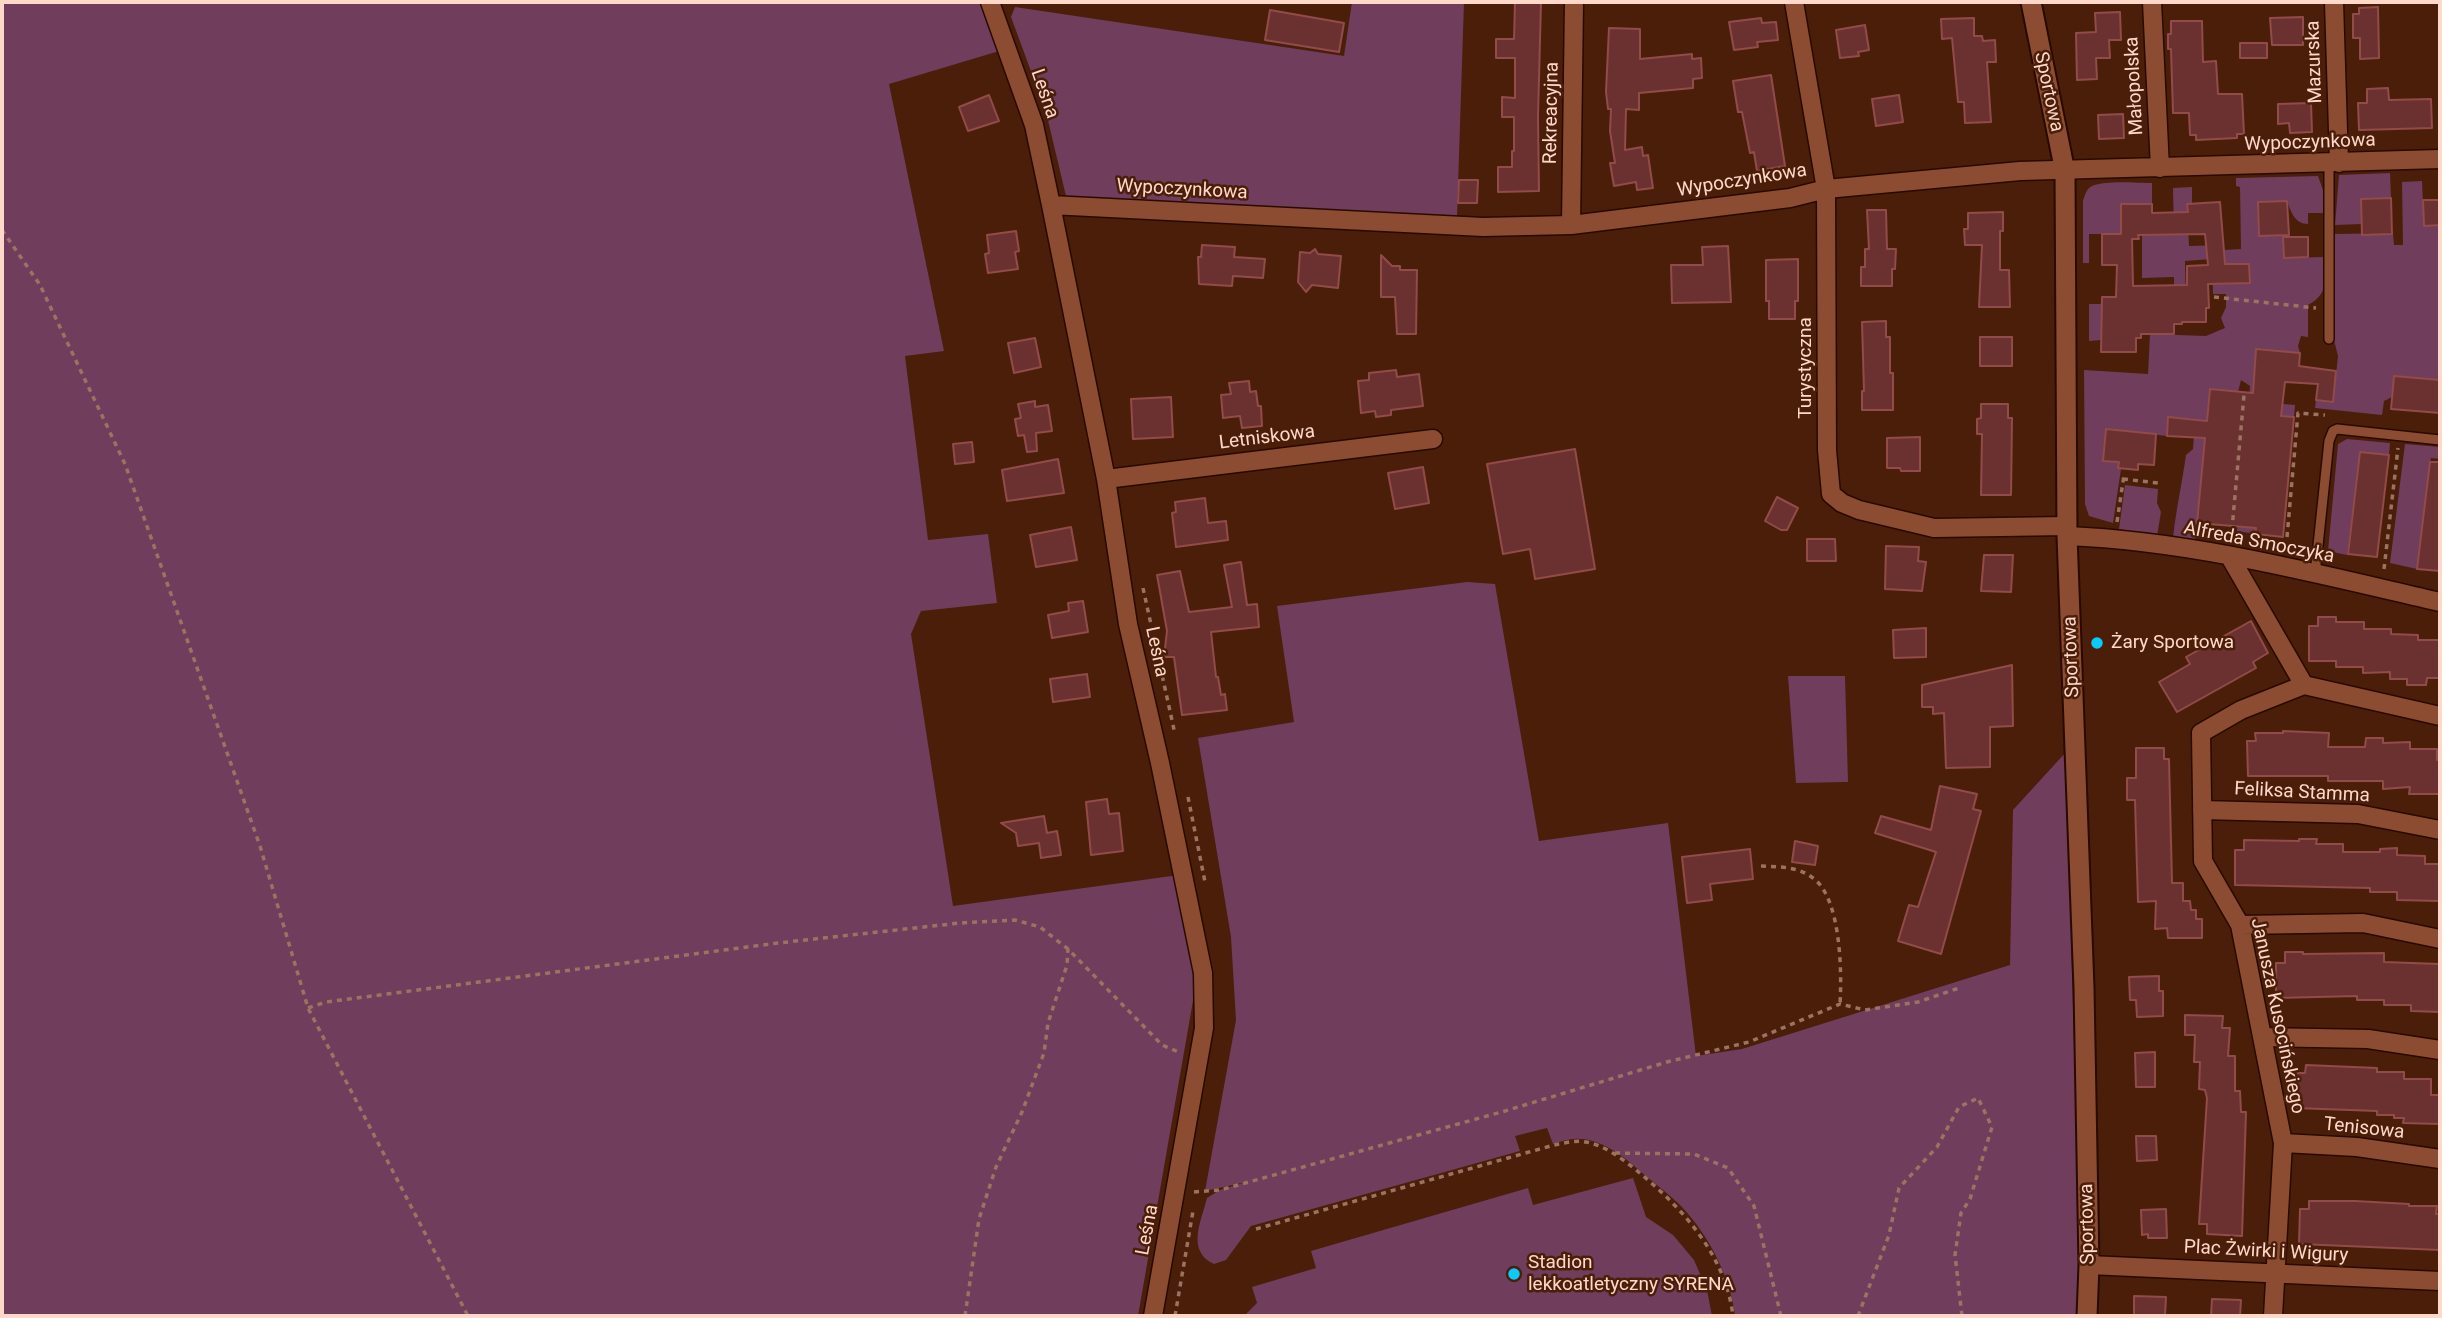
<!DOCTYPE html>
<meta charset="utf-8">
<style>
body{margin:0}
#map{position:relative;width:2442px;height:1318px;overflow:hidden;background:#4b1e09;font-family:Roboto,sans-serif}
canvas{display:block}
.frame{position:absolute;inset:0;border:4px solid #fed8c9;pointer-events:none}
</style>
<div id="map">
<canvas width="2442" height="1318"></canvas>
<div class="frame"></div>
</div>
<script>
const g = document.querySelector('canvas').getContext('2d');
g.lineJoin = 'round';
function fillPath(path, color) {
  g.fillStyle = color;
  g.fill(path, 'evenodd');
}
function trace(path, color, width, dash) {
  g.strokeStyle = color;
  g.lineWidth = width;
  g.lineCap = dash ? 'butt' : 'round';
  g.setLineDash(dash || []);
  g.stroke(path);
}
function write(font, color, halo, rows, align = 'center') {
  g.font = font + ' Roboto,sans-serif';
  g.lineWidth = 5;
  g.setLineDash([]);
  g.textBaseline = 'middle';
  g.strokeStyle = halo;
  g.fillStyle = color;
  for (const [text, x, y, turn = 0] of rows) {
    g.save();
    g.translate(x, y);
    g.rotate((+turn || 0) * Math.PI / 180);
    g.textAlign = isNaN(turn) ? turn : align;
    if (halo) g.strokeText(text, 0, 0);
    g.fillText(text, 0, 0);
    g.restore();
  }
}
fillPath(new Path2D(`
 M2,2H990L1006,49L889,84L944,351L905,356L928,540L988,534L997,603L921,611L911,634L953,906L1179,875L1198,972L1138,1316H2Z
 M1352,2H1464L1457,217L1066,196L1046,112L1011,17L1015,7L1344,56Z
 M2390,173L2391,198L2361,199L2362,224L2335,225L2339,175Z
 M2318,176L2323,190L2325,213H2308V224C2295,224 2291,212 2287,201L2258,203L2259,236L2283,235L2284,258L2324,257C2325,279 2330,293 2308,305V337L2301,336L2298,346L2300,353L2256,349L2254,378L2268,380L2284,387L2283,404L2295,405L2294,417L2266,415L2255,534L2237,531L2250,386L2241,380L2238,392L2210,390L2195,541L2173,538C2176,510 2182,483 2186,455L2193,449L2195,419L2169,417L2167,436L2106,429L2103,460L2119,462L2118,468L2121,469L2113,523L2089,516L2085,504L2084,370L2148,374L2150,334L2206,336L2225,328L2221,318L2226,307V294H2213L2212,259L2185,261L2186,311L2174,312V277L2142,278V234H2174L2173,188L2192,187V203L2187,204L2189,246L2224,245V250L2241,249L2240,187L2236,186V178Z
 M2422,181L2424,226L2440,225V380L2394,376L2392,397L2384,401L2382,415L2315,408L2316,400L2333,402L2338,356L2334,340L2335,234L2393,233L2394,245H2403L2402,182Z
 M2152,183V204H2121V234H2089V263H2083V201C2085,195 2086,189 2092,186C2106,180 2136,183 2152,183Z
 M2089,304H2102L2101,340L2089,341Z
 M2347,439L2390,443L2389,455L2360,452L2347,555L2328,551L2338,444Z
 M2405,444L2440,447V459L2431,458L2417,569L2390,563Z
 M2125,485L2158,489L2157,503L2161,512L2157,536L2119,529Z
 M1467,582L1495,584L1539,841L1668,823L1696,1056L1742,1049L2010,965L2013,810L2066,752L2079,1227L2077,1316H1735C1731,1278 1708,1234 1681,1206C1669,1194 1654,1183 1640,1171C1623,1156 1599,1137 1574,1139C1567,1139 1560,1142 1553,1144L1547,1128L1515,1136L1520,1151L1251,1226L1226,1260L1214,1264C1186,1251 1201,1222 1207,1198L1220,1190L1246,1182L1205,1191L1236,1020L1231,937L1198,738L1294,722L1277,606Z
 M1788,676H1845L1848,782L1796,783Z
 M1633,1178L1646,1217L1673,1235L1694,1260L1707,1290L1712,1316H1244L1257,1303L1252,1287L1316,1268L1311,1251L1528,1188L1533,1205Z`), '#703d5d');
const building = new Path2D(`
 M1515,2H1541L1538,116L1539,191L1498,192V167H1512V151H1514V117H1502V97L1515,98V58H1496V39H1514Z
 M2378,7L2379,58L2360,59V38H2353V14H2359V8Z
 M1270,10L1344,23L1339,52L1265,40Z
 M2120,12L2121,40H2109L2110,58H2096L2097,79L2077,80L2076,33L2096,32L2095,13Z
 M2303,17V45H2272L2270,18Z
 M1761,18L1762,23L1776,22L1778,40L1757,42L1758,47L1734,50L1729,22Z
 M1974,18V36H1982L1983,41L1995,40L1996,62H1987L1991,122L1965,123L1964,102H1958L1952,38L1942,39L1941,19Z
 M2171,21H2202L2203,62L2216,61L2218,94H2242L2244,134H2237V138L2196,140V135H2190L2189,113H2173L2171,49H2168V34H2171Z
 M1865,25L1869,50L1858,52L1859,56L1840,58L1836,30Z
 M1609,28L1640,29V59L1692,54V59L1701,58L1702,78L1693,79V88L1639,93V110L1626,109L1625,150L1642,147L1643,156L1648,155L1653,188L1637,190L1636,182L1614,186L1610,163H1615L1610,131L1611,109H1608L1606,92Z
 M2240,43H2267V58H2240Z
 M1771,75L1785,166L1757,171L1754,152L1750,153L1742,112H1738L1733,81Z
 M2388,88L2389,100L2431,99L2432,128L2359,130L2358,103H2367V89Z
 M989,95L999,121L968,131L959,107Z
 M1899,95L1903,122L1876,126L1872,99Z
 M2311,103L2312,132L2290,133L2289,123L2278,124V104Z
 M2123,114L2124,138L2099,139L2098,115Z
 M1459,180H1478L1477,203H1458Z
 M2391,198L2392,234L2362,235L2361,199Z
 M2423,200H2440V225L2424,226Z
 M2287,201L2289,235L2259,236L2258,202Z
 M2220,202L2225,264H2249L2250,283L2208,284L2209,308H2206V322H2182V324H2174V334H2141V338H2136V352H2101L2102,297H2116L2117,265H2102V234H2121V204H2152V213L2188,212L2187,204ZM2205,234L2208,265L2187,266V285L2133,286L2132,239H2139L2138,235Z
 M1867,210H1886L1887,249H1896L1895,269H1892V286H1861V267H1865V249H1869Z
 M2003,212V231H2000V270H2009L2010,307H1979L1982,245H1965L1964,229H1968V213Z
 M1016,231L1019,251L1015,252L1018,269L988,273L985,254L989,253L987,235Z
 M2283,237H2308V257L2284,258Z
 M1202,245L1235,247L1234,257L1265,259L1263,278L1233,276L1232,286L1199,284L1198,257H1201Z
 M1728,246L1731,302L1672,303L1671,265H1703L1702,247Z
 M1315,249L1318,254L1341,256L1338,288L1312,285L1306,292L1298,282L1300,252L1310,253Z
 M1381,255L1392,266H1400V270H1417L1416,334H1397L1395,297H1381Z
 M1798,259V301H1795V319H1769V301H1766V260Z
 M1886,321V337H1890V373H1893V410H1862V391H1864L1862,322Z
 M1980,337H2012V366H1980Z
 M1035,338L1041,367L1014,373L1008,343Z
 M2256,349L2300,353L2299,366L2336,371L2333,402L2316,400L2318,384L2285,382L2281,416L2294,417L2283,537L2255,534L2256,528L2197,523L2205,438L2167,436L2168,417L2207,421L2210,389L2253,393Z
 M1396,370L1397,377L1419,374L1423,406L1391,410V415L1376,417L1375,411L1361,413L1358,381L1369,380V373Z
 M2394,376L2440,380V413L2391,409Z
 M1249,381L1250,392L1256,391L1258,406H1261L1262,426L1242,428L1240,416L1223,418L1221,395L1231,394L1229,383Z
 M1171,397L1173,437L1133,439L1131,399Z
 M1035,401V407L1048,405L1052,431L1036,433L1037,451L1027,452L1024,435L1018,436L1015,419L1021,418L1018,404Z
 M1981,404H2008V418H2012L2011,495H1981L1982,434H1977V419L1981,418Z
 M2106,429L2156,434L2154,465L2138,464V470L2118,468L2119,462L2103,461Z
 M1920,437V471H1901L1900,468H1887V438Z
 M972,442L974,462L955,464L953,444Z
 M1575,449L1595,569L1535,579L1530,549L1503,554L1487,464Z
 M2360,452L2389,455L2377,557L2348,554Z
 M1058,459L1064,493L1007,501L1002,470Z
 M2430,462H2440V571L2417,569Z
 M1423,467L1429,503L1395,509L1388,473Z
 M1777,497L1798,508L1787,530H1781L1765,521Z
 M1205,498L1208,523L1226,521L1228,540L1176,547L1172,513L1176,512L1175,502Z
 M1071,527L1077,560L1036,567L1030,535Z
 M1807,539H1835L1836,561H1807Z
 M1886,546L1919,547L1918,561L1926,562L1922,591L1885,589Z
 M1984,555H2013L2011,592L1981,591Z
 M1241,562L1247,605L1257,604L1259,627L1211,632L1216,677H1218L1221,695L1225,694L1227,710L1182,715L1174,657H1164L1167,631L1157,575L1180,571L1189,612L1232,607L1224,565Z
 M1083,601L1088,632L1052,638L1048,615L1069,611L1068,603Z
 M2318,617H2336V622H2364V629H2391V634L2418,635V640H2440V678H2427L2426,685H2407V679H2390V672L2363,673V667H2336V661H2309V626H2318Z
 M2251,621L2268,653L2253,662L2256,668L2177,712L2159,682L2190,664L2186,657Z
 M1926,628V657L1894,658L1893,630Z
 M2012,665L2013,726L1990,727V767L1946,768L1944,713L1933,714V707H1922V685Z
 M1087,674L1090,697L1053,702L1050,679Z
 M2283,731L2329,733L2328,747H2365L2366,738H2383V743L2410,742V749H2437V760H2440V794H2409L2410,787L2383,789V781H2328V776H2248L2247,741H2256L2255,733H2283Z
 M2136,748H2164V759H2169L2172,883H2183V901H2190L2191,910H2196V919H2202V938H2168L2167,928L2155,929L2156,901L2138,902L2135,800H2127V778H2136Z
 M1940,786L1977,794L1973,809L1981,811L1941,954L1898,941L1909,905L1918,907L1936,852L1875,833L1881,816L1931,830Z
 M1107,799L1109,814L1119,813L1123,851L1091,855L1086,802Z
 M1044,816L1047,833L1057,831L1061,855L1041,858L1039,843L1018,846L1016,833L1001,823Z
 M2299,839H2317L2316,844H2343V852H2380V849L2397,848V855L2425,856V864H2440V901L2397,900V892H2370V888L2235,885V850H2244V840L2299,841Z
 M1795,841L1818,846L1815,865L1792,862Z
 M1750,849L1753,879L1710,884L1712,900L1687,903L1682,857Z
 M2285,952H2303V954L2384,953V962L2439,964L2440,1012L2411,1011V1005H2384V1000H2357V996L2276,998V963H2285Z
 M2159,976V991H2163V1016L2137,1017L2136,1000H2130L2129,977Z
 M2185,1015L2223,1016L2222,1028H2230L2228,1056H2235V1091H2240L2241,1112H2246L2242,1236L2207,1234V1224H2199L2207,1098L2205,1090L2199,1089L2200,1062H2194L2195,1035H2185Z
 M2155,1052V1087H2136L2135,1053Z
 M2306,1065L2377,1068V1072H2404V1079H2431V1095H2440V1124L2403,1123L2404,1118H2394V1115H2377V1111L2295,1108L2296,1073H2305Z
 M2136,1136H2156L2157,1160L2137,1161Z
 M2309,1201H2355L2409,1204V1206H2437L2436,1214H2440V1250L2299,1244L2300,1209H2309Z
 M2166,1209L2167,1238H2148V1234L2142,1235L2141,1210Z
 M2134,1296L2166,1297L2165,1316H2134Z
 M2212,1299L2241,1300L2240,1316H2211Z`);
fillPath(building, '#6b3130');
trace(building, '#914b49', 2);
const service = new Path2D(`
 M2329,339V163
 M2315,574L2329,441L2333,431L2337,429L2440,440`);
const minor = new Path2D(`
 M990,2L1034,125L1051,205L1106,479L1128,624L1160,763L1203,973L1204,1028L1153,1316
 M1794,2L1826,189L1827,450L1831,494L1842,503L1859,510L1934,528L2067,526
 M2152,2L2160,168
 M2334,2L2339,163
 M1051,205L1483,227L1571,225L1790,198L1826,189L2020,171L2440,159
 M1571,225L1574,2
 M1106,479L1433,439
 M2067,536C2193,541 2318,574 2440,602
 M2230,557L2304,685
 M2202,810L2358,814L2440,830
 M2240,925L2363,923L2440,939
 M2262,1037L2368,1039L2440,1050
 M2283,1143L2357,1147L2440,1159
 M2089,1265L2440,1281
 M2273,1316L2283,1143L2240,925L2203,861L2201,733L2241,710L2304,685L2440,716`);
const tertiary = new Path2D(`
 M2031,2L2065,172L2067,536L2084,988L2089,1265L2087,1316`);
trace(service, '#290a01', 12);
trace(minor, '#290a01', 21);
trace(tertiary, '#290a01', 23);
trace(new Path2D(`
 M2,230L40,285L125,464L260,846L308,1008L468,1316
 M2214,297L2316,308
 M2123,479L2158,483
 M2117,522L2124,475
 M2287,537L2298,413L2325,415
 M2231,540L2244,395
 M2384,569L2398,448
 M1143,588L1175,734
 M1188,797L1205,882
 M1761,866C1779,867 1797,866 1813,878C1841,898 1842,972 1840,1004
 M308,1008L326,1002L778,943L960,923L1015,920L1040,927L1068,949L1162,1045L1181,1053
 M1615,1153L1694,1154L1728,1168L1754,1206L1781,1316
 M1194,1192L1220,1190L1505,1111L1667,1062L1749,1042L1840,1004L1865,1010L1918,1002L1962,987
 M1256,1229L1554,1145C1564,1143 1575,1140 1586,1142C1607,1146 1625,1161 1641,1174C1685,1211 1726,1257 1733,1316
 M965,1316L979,1219L996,1167L1022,1112L1044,1053L1048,1023L1067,965L1068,949
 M1175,1316L1193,1211
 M1858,1316L1889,1235L1899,1188L1937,1147L1959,1107L1978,1098L1992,1127L1970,1199L1961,1213L1955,1255L1962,1316`), '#9c7260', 3.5, [5, 5]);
trace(service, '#8c4c32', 9);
trace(minor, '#8c4c32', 18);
trace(tertiary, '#8c4c32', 19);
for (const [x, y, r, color] of [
 [2097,643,7,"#0acafa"],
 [1514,1274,7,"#0acafa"]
]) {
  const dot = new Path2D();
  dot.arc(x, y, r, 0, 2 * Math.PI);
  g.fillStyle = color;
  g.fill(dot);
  trace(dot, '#4b1e09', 2.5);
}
write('19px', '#fed8c9', '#4b1e09', [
 ["Mazurska",2315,62,-92],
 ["Małopolska",2135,86,-93],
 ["Sportowa",2048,92,78],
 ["Leśna",1044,94,71],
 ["Rekreacyjna",1552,113,-89],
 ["Wypoczynkowa",2310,143,-2],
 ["Wypoczynkowa",1742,181,-9],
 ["Wypoczynkowa",1182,190,3],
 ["Turystyczna",1806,368,-90],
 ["Letniskowa",1267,438,-7],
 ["Alfreda Smoczyka",2259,543,11],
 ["Leśna",1156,652,78],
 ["Sportowa",2072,657,-92],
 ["Feliksa Stamma",2302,793,3],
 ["Janusza Kusocińskiego",2277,1016,78],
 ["Tenisowa",2364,1129,6],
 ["Sportowa",2088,1224,-91],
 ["Leśna",1148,1230,-79],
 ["Plac Żwirki i Wigury",2266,1252,3]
]);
write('19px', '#fed8c9', '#4b1e09', [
 ["Żary Sportowa",2111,643],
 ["Stadion",1528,1263],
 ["lekkoatletyczny SYRENA",1528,1285]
], 'left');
</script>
